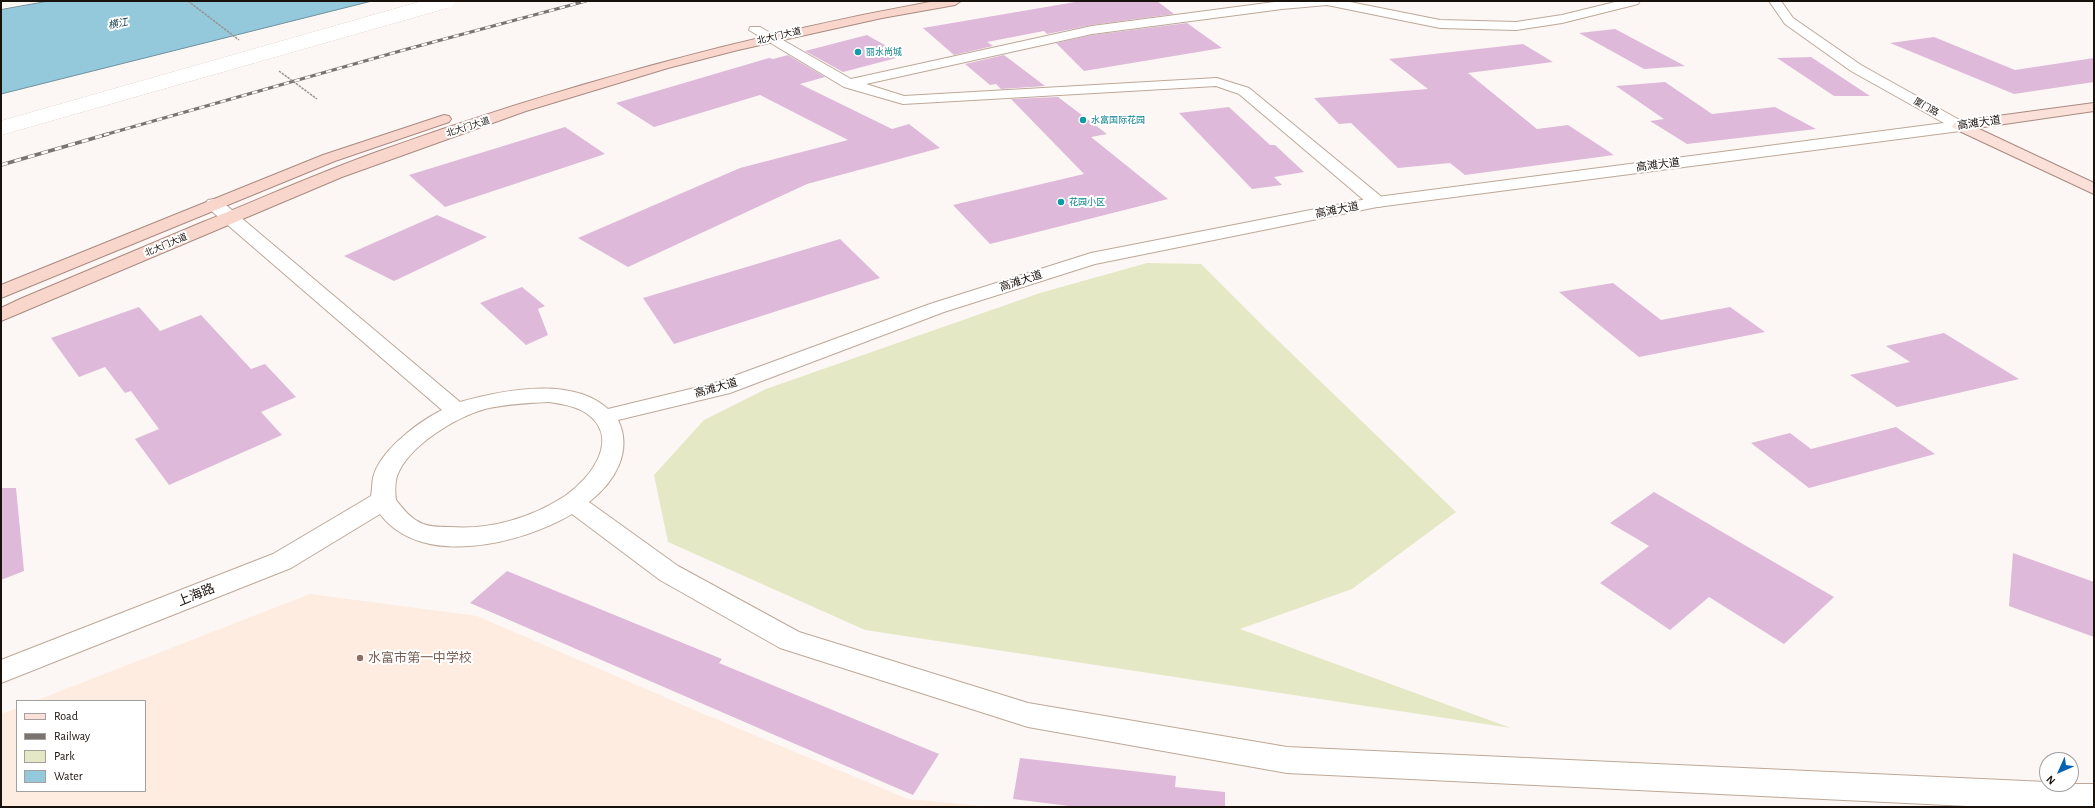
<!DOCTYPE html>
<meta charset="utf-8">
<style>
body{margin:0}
#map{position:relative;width:2095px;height:808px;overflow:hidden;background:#fcf7f4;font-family:"Alegreya Sans",sans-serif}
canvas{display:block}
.frame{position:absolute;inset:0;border:2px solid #19110c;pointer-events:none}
.legend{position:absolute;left:16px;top:700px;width:130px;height:92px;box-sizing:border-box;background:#fff;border:1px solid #a3a09e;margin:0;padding:5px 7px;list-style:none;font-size:12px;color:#19110c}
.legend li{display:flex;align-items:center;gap:8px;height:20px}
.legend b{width:20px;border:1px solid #a3a09e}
.north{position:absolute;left:2039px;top:752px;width:40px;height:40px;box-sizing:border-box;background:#fff;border:1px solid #a3a09e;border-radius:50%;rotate:225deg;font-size:11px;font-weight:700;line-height:16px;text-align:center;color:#19110c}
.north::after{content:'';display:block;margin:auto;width:14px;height:18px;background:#0564b1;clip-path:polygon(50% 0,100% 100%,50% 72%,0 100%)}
</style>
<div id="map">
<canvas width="2095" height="808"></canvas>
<div class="frame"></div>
<ul class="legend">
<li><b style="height:5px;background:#fae0d8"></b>Road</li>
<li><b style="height:5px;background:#7a736f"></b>Railway</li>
<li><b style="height:11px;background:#e4e8c5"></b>Park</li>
<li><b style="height:11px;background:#94c8db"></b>Water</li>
</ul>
<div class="north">N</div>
</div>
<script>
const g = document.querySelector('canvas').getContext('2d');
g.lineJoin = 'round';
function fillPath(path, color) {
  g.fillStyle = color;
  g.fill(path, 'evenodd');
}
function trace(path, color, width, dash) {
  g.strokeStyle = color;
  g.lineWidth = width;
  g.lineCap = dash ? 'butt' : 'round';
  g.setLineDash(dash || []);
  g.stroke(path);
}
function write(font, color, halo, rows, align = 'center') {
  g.font = font + ' "Alegreya Sans","Noto Sans SC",sans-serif';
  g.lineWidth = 4;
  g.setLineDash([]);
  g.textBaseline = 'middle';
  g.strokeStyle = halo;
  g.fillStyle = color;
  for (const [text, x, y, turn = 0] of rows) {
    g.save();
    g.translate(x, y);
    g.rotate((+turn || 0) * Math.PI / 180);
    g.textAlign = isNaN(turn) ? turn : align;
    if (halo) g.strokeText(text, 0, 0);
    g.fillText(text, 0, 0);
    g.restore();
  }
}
fillPath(new Path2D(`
 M310,594L477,616L699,712L908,799L992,807H1V714L17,708V791H145V701H35Z`), '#fdecdf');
fillPath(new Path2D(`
 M1147,263L1201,264L1265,328L1456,512L1352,589L1240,629L1511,728L865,630L668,542L654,475L704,420L766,389L1040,293Z`), '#e4e8c5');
const water = new Path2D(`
 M49,1H372L1,94V10Z`);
fillPath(water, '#94c8db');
trace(water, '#6f919d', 1);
fillPath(new Path2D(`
 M1081,1H1157L1174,14L1092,25L1047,34L1044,31L987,42L993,46L954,55L923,28Z
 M1187,23L1222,48L1084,71L1056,43L1092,35Z
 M1615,29L1685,66L1644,69L1579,33Z
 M867,35L904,56L843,72L805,51Z
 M1934,37L2015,70L2094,58V82L2014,94L1890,43Z
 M1523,44L1553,62L1468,73L1537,129L1568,125L1614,155L1465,175L1450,163L1398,168L1351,123L1339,124L1314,98L1428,89L1389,59Z
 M788,55L825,77L800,84L892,129L909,124L940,148L807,184L628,267L578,238L740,168L848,140L760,95L654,127L616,103L769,58L773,59Z
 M1004,55L1045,86L1001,89L996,84L990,85L965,64Z
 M1811,57L1870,96H1834L1777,58Z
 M1665,82L1712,114L1775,107L1816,129L1687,144L1650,121L1664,119L1616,86Z
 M1058,97L1107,134L1091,137L1168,199L990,244L953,205L1084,174L1011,99Z
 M1229,107L1270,145H1275L1304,172L1274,177L1282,185L1252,189L1179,113Z
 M565,127L605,154L445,207L409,175Z
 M437,215L487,237L394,281L344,256Z
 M840,239L880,278L674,344L643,298Z
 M1613,283L1661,320L1730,307L1765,332L1639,357L1559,292Z
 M522,287L545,306L538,309L548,335L526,345L480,303Z
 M139,307L160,331L201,315L251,369L265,364L296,397L261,412L282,435L169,485L135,439L159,429L131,391L125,393L105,367L79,377L51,338Z
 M1944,333L2019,379L1897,407L1850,375L1910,362L1886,346Z
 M1896,427L1935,454L1809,488L1751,443L1790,433L1811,449Z
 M1,488H16L24,571L1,580Z
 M1654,492L1724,533L1834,597L1784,644L1709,597L1670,630L1600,583L1649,546L1610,523Z
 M2013,553L2094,582V637L2009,606Z
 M507,571L722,659L719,663L939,754L913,795L470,603Z
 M1020,758L1176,776L1175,787L1225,792V807H1077L1013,799Z`), '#deb9d9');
const minor = new Path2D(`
 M1282,1H1345L1440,20L1516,22L1562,15L1619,1H1640L1638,4L1562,23L1516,30L1440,28L1327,5L1282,9L1092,34L866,84L904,96L1217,78L1249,88L1383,198L1386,202L1383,206L1377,207L1371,206L1239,94L1216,86L903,104L844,87L749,30L750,27H760L851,79L1092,26Z`);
const secondary = new Path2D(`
 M1769,1H1781L1793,18L1861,65L1965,123L1968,126L1965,129L1960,131L1377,207L1095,264L944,312L730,393L618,420C633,451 615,482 589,502L678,566L799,632L1028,703L1287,747L2047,782V784H2094V807H1988L1287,773L1028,727L780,648L660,580L572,514C522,544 421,569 380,514L291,568L1,683V660L273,554L371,496C372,491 372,484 373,478C379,451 418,422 442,410L208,208L205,204L208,200L214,199L220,200L460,402C502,390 572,376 608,409L715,383L930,304L1091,253L1377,197L1944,123L1851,71L1785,24ZM549,402C562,404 575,406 586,413C622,438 591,478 565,496C531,518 490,530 450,527C442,527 431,527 423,524C411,519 404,510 396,500C395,493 395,483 397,476C408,446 456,417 485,409C506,404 528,403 549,402Z`);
const primary = new Path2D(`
 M2094,103V111L1977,128L2094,183V194L1955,129L1952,126L1955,123L1960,121Z`);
const trunk = new Path2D(`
 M935,1H961L955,5L882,18L738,50L668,68L526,111L342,177L1,321V308L20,299C81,273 142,248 203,222C260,199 316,174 374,153C557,87 744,36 935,1Z
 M444,115L449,116L451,119L449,122L335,161L1,298V285L323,155Z`);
trace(minor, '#bda898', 2);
trace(secondary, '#bda898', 2);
trace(primary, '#a98a80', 2);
trace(trunk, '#a98a80', 2);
fillPath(minor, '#fff');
fillPath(secondary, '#fff');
fillPath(primary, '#fae0d8');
fillPath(trunk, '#f8d6cb');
const railFar1 = new Path2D(`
 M104,135L400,51L586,1`);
const rail = new Path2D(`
 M1,165L108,134`);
trace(railFar1, '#7a736f', 3);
trace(rail, '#7a736f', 3.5);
trace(railFar1, '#fff', 2, [5.5]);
trace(rail, '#fff', 2.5, [7]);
const secondaryBridge = new Path2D(`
 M1,128L447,1`);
trace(secondaryBridge, '#bda898', 14, []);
trace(new Path2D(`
 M188,1L239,40
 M279,71L317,99`), '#99928e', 1.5, [2.5, 1]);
trace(secondaryBridge, '#fff', 14);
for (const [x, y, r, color] of [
 [858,52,4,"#0f9aa8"],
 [1083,120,4,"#0f9aa8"],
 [1061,202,4,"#0f9aa8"],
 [360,658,4,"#8d6e63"]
]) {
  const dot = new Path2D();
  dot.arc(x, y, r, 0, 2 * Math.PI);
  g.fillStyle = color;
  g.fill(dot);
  trace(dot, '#fff', 1.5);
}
write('9px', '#19110c', '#fff', [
 ["北大门大道",779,36,-13],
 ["厦门路",1926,107,29],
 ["北大门大道",468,127,-18],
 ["北大门大道",166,245,-23]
]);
write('9px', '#0d838f', '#fff', [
 ["丽水尚城",866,52],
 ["水富国际花园",1091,120],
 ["花园小区",1069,202]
], 'left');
write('italic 10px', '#0a3a48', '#fff', [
 ["横江",118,24,-11]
]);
write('11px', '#19110c', '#fff', [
 ["高滩大道",1979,123,-8],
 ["高滩大道",1658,165,-7],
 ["高滩大道",1337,210,-11],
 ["高滩大道",1021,281,-18],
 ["高滩大道",716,388,-16]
]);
write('13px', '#19110c', '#fff', [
 ["上海路",196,595,-22]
]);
write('13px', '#785e54', '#fff', [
 ["水富市第一中学校",368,658]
], 'left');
</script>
